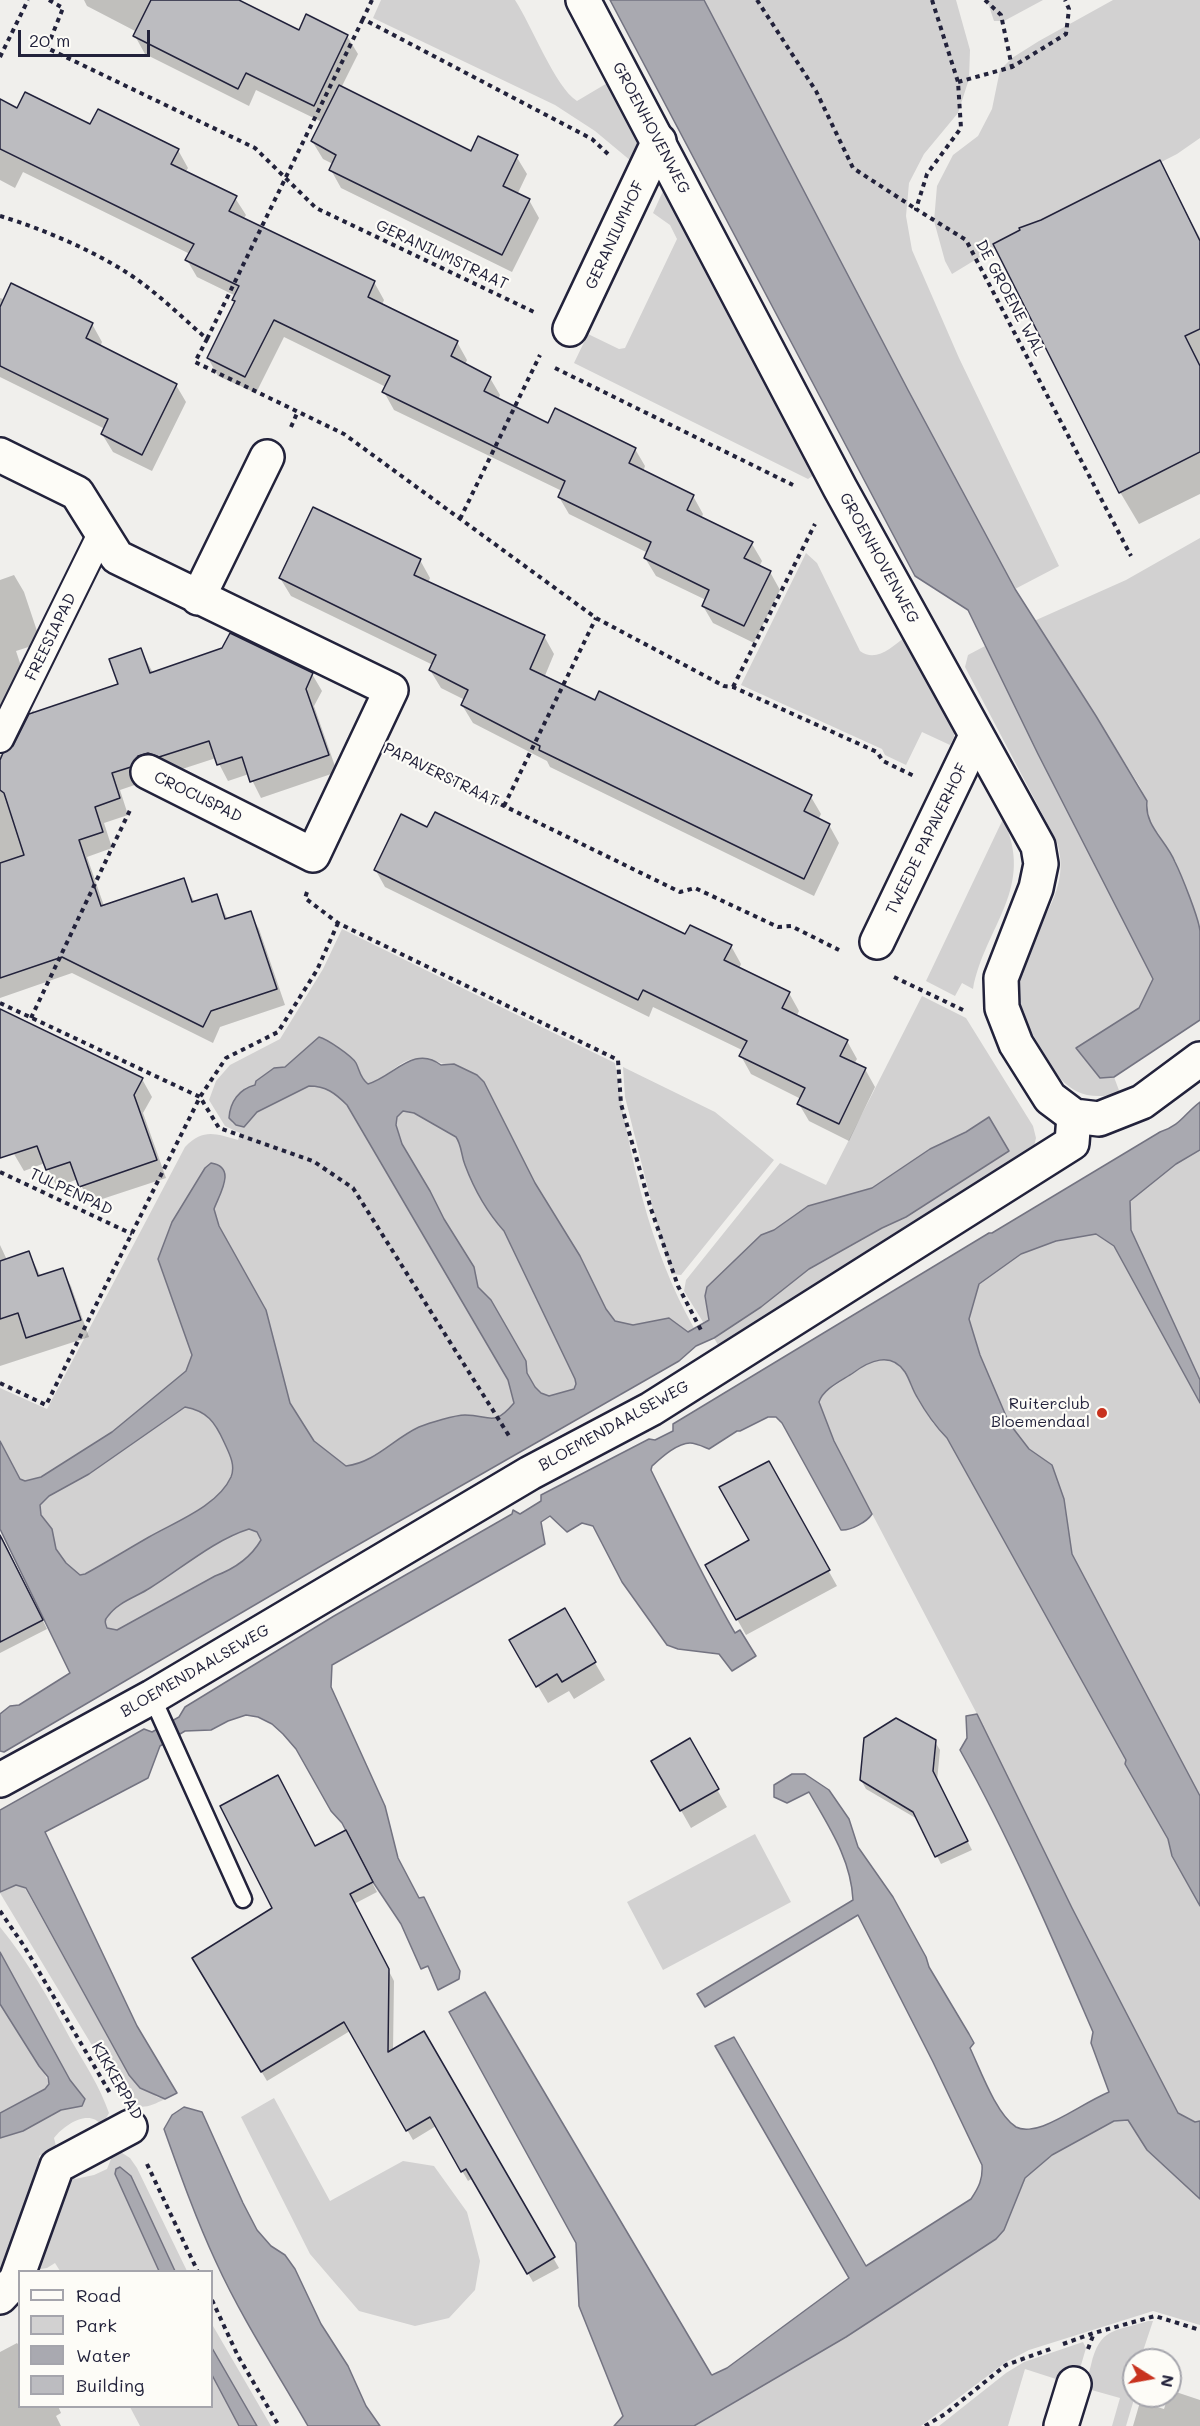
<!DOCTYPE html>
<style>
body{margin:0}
#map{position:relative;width:1200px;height:2426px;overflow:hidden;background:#f0efec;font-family:Mali,sans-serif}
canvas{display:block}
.legend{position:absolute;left:18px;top:2270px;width:195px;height:138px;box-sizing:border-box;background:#fdfcf7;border:2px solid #a5a5ac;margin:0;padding:8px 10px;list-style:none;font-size:18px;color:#22223b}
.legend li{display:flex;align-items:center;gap:12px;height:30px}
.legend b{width:30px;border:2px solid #a5a5ac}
.north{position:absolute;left:1122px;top:2348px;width:60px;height:60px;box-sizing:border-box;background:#fdfcf7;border:2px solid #a5a5ac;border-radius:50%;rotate:101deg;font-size:16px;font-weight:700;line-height:24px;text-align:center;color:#22223b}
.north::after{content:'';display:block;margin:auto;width:21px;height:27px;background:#c8321e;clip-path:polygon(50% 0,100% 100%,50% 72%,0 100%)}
.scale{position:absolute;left:18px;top:30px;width:132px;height:27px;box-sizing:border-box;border:3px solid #22223b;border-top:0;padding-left:8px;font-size:18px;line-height:21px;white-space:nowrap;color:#22223b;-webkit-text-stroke:4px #fdfcf7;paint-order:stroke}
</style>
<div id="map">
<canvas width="1200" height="2426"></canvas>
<ul class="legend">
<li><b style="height:8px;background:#fdfcf7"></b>Road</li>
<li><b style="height:16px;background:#d2d1d1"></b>Park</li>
<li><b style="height:16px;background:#a9a9b0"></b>Water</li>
<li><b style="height:16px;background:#bcbcc0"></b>Building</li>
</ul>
<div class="north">N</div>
<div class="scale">20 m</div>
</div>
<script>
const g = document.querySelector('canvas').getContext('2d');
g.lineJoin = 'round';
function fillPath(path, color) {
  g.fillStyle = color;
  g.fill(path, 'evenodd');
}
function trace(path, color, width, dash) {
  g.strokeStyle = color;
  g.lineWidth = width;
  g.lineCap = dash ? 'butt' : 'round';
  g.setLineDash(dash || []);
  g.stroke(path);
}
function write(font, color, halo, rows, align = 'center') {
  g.font = font + ' Mali,sans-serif';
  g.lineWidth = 4.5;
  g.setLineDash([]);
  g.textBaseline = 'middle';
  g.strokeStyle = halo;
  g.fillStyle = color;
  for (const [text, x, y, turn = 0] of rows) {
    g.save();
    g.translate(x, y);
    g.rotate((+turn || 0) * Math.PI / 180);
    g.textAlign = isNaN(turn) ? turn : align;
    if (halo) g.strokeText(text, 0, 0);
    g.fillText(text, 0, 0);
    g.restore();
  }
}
fillPath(new Path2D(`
 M381,0H515C531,24 555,87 577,101L609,82L641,144L631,161L595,131L555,105L373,18Z
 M704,0H956L970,50L969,79L958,113L924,154L909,183L906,216L912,250L959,358L1059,566L1015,589L908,390Z
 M987,0H1043L1004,21H994Z
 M1113,0H1200V138L1177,154L1008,240L952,274L945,261L934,221L937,186L953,155L978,136L992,109L1000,70L1012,58L1039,41Z
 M663,191H667L818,472L808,479L574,363L588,334L619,349L625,348L677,239L670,225L653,213Z
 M1200,538V931L1175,861L1158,833L1149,823L1146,812L1147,801L1139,785L1034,621L1126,580Z
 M806,553L817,563L860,651C876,663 892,647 905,637L954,729V737L950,745L922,732L906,765L885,755L882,749L741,685Z
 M985,646L1153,979L1139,1008L1112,1025L1100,1078L1114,1077L1120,1093C1071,1106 1055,1076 1035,1038C1025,1019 1017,1003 1020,981C1025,930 1076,895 1056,840L965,667L968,655Z
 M1003,819C1036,888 985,926 973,989L962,983L955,996L926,981Z
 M342,929L615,1063C629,1154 649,1248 694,1328L688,1332L669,1318L633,1325L615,1321L606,1309L581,1259L535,1183L484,1082C464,1074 429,1052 409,1060C395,1065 384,1080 368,1084C360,1078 360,1071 356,1063C352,1056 327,1039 319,1037L285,1067L274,1068L255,1085L245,1088L237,1096L230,1111L232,1123L244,1127L257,1112L309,1086C326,1086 335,1093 346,1104L508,1380L515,1403L506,1413L490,1420L464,1415L358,1464L346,1466L314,1441L290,1403L266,1310L219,1226L214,1209L226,1179L158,1259L193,1355L187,1371L112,1432L41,1477L25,1481L20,1479L0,1441V1388L47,1409L185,1147C204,1128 215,1134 238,1140L240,1133L225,1126L209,1100L216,1081L230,1065L280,1039L323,969Z
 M922,996L966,1018L1033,1126L1036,1138L1033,1151L721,1345H718L714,1338L761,1307L809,1269L882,1228L906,1217L1009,1151L988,1117L966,1132L930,1149L872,1188L808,1206L774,1230L761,1235L705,1296L709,1320L703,1322L684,1291L686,1280L780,1163L826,1185Z
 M623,1067L715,1112L774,1160L681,1275L672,1274L659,1233L625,1097Z
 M403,1111L414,1113L456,1137C462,1146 461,1155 465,1164C475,1188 487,1212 504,1231L575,1379L576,1384L574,1389L549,1396L541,1393L535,1387L527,1373L526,1361L510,1333L491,1300L478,1287L474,1267L444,1219L430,1191L402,1144L396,1125L397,1117Z
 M1200,1150V1380L1131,1230L1130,1201L1176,1164Z
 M1096,1234L1114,1246L1200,1403V1796L1072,1554L1064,1499L1052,1465L1029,1449L1009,1423L980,1355L969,1319L979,1284L1021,1254L1056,1241Z
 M882,1359L894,1361L905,1372L915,1395L933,1423L947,1438L1126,1760L1125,1764L1168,1839L1172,1856L1200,1906V2121L1195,2122L1178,2113L1072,1908L977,1714L834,1441C828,1427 817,1410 821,1395L871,1361Z
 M185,1407C206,1411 215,1422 224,1442C229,1453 236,1465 231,1477C218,1506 175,1522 149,1537C128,1549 107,1562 85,1574L80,1575L66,1563L56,1549L52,1529L41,1515L40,1505L49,1496L89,1474Z
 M249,1529L257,1532L261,1540C250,1559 234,1569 215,1576L117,1630L107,1628C105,1623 104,1620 107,1616C118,1602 136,1597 150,1588C182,1568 213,1541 249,1529Z
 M755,1834L791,1902L663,1970L627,1902Z
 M16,1885L25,1888L129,2075L157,2097L165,2099C147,2108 137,2112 122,2095L0,1893Z
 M0,1927C28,1961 50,2001 71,2040C85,2064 100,2087 109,2113L102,2126C90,2108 65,2124 54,2138L56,2146L39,2156L46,2174L0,2288V2138L23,2131L61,2110L82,2106L79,2091L70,2080L0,1952Z
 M0,2004C9,2015 48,2075 49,2084L45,2089L0,2113Z
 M274,2098L330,2201L403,2161L434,2166L467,2212L480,2261L475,2290L449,2318L415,2326L359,2311L310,2254L241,2117Z
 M1128,2120L1147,2150L1200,2199V2325L1153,2311L1029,2350L1006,2362L921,2426H694L846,2337L996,2239L1004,2230L1025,2178L1052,2155L1114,2121Z
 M119,2151L130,2158L137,2168L187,2271H175L131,2176L115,2174L159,2271H60L55,2263L47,2268L28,2271L56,2189L73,2175L75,2179L94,2175L107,2169L111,2159L109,2153Z
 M1148,2321H1153L1140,2360H1134L1133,2384L1135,2396L1126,2426H1112L1120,2398L1088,2389C1086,2380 1089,2373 1091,2365C1100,2327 1114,2332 1148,2321Z
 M212,2323L213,2326L271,2426H257L212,2348Z
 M1083,2342L1086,2348L1077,2379L1058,2373L1056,2379L1025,2369L1008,2426H939L1006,2373L1024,2362Z
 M212,2375L239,2426H140L130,2407L212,2406Z`), '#d2d1d1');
const water = new Path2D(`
 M610,0H704L908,390L1015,589L1096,716L1147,801C1144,826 1166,840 1175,862C1181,874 1200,921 1200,932C1200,961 1200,991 1200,1020L1114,1077L1100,1078L1076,1048L1139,1008L1153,979L1038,754L968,610L915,576Z
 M319,1037C327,1039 352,1056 356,1063C360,1071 360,1078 368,1084C393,1077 414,1044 441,1065L454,1064L477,1075L484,1082L535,1183L580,1256L606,1309L615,1321L633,1325L669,1318L688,1332L709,1320L705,1296L707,1287L761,1235L774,1230L808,1206L872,1188L930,1149L966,1132L989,1117L1009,1151L906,1217L882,1228L809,1269L761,1307L714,1338L696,1346L679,1361L328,1562L4,1752L0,1751V1714L10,1706L19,1705L70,1673L0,1529V1441L20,1479L25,1481L41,1477L112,1432L186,1371L192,1355L158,1259L172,1222L205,1168L211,1163C237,1167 220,1193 214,1209L219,1226L266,1310L290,1403L314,1441L346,1466C376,1462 393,1439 419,1427C429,1423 455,1415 465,1415C490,1415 493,1428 514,1403L508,1380L347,1105C335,1093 326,1086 309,1086L257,1112L244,1127L236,1125L229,1118C230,1102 239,1089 255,1085L256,1081L274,1068L285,1067ZM403,1111L414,1113L456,1137C462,1146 461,1155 465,1165C474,1189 486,1211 504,1231L575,1379L576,1384L574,1389L549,1396L541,1393L535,1387L527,1373L526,1361L510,1333L491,1300L478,1287L474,1267L444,1219L430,1191L402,1144L396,1125L397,1117ZM185,1407C207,1411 215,1422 224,1442C229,1453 236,1465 231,1477C218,1506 175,1522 149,1537C128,1549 107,1562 85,1574L80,1575L66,1563L56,1549L52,1529L41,1515L40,1505L49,1496L89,1474ZM249,1529L257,1532L261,1540C250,1559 234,1569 215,1576L117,1630L107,1628C105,1623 104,1620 108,1616C118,1602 136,1597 150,1588C181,1569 214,1540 249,1529Z
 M1200,1102V1150L1176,1164L1130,1201L1131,1230L1200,1380V1403L1114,1246L1096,1234L1056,1241L1021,1254L979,1284L969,1319L980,1355L1009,1423L1029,1449L1052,1465L1064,1499L1072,1554L1200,1796V1906L1172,1856L1168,1839L1125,1764L1126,1760L947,1438C935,1426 926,1413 917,1397C912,1389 910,1380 905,1372C891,1351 869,1361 853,1373C841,1381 823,1389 819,1402L834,1441L872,1514C867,1522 850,1531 841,1530L782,1423L776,1417H768L740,1431H737L709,1449C704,1447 696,1443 690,1443C677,1443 661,1458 652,1466L651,1470C678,1525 704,1580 735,1633L740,1630L756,1656L732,1671L719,1654L678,1649L667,1645L622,1582L593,1526L582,1523L567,1532L550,1516L541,1522L545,1544L332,1665L331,1687L385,1806L398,1858L419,1898L424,1897L460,1971L459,1979L438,1990L428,1966L421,1969L401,1924L373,1882L342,1823L331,1811L296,1749L283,1734L272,1724L258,1717L246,1715L228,1721L211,1730L185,1731L160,1746L148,1778L45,1832L137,2026L177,2093L165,2099L140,2088L129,2075L26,1888L16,1885L0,1892V1810L144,1729L152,1732L179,1717L185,1707L334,1616L512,1514L513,1510L520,1514L541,1501V1495L649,1439L655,1440L673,1431V1424L989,1233H992L1160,1132C1181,1125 1184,1114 1200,1102Z
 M977,1714L1072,1908L1178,2113L1195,2122L1200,2121V2199L1147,2150L1128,2120L1114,2121L1052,2155L1025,2178L1004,2230L996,2239L846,2337L694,2426H614L623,2416L579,2306L576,2243L449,2012L485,1992L711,2374L712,2375L727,2368L849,2278L715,2046L734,2037L866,2266L971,2199C979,2187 983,2179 982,2165L933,2062L858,1915L705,2007L697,1994L853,1900C851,1859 829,1827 809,1792L787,1803L774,1797V1785L792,1774H805L829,1790L849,1819L858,1847L893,1897L926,1957L929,1967L969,2034L974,2043L970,2048C980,2069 996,2114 1016,2127C1023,2131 1035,2129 1043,2126C1066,2117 1086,2102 1109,2092L1091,2043L1093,2032C1052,1937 1011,1841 960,1750L967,1738L966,1716Z
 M0,1952L70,2080L85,2099L82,2106L61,2110L23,2131L0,2138V2113L45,2089L49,2084L48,2077L39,2066L0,2004Z
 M184,2107L202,2112L243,2203L257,2230L271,2246L285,2255L295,2269L321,2324L348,2366L366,2406L380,2426H308C277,2372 242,2319 216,2262C196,2219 180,2174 164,2129L172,2115Z
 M120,2167L131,2176L175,2271H159L115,2174L116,2169Z
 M212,2348L257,2426H239L212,2375Z`);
fillPath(water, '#a9a9b0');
trace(water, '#737381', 1.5);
fillPath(new Path2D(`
 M84,0H234L299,32L347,36L358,54L341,88L471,153L516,156L527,174L517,195L529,200L539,218L512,272L341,188L331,170L333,164L323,159L312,141L322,122L256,90L249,106L145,54L135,36L137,32L87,6Z
 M0,101L18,110L178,150L188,168L185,173L235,198L246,215L243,220L374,282L384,300L382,305L457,342L467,360L465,365L490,378L500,395L498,400L548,425L635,449L645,466L643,472L693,496L703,514L701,519L752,544L762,561L759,567L770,572L780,590L754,643L713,623L703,606L706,600L656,576L645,558L648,553L569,514L559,497L562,491L394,410L384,392L386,387L284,337L256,393L218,376L208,358L236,302L234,299L236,296L197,277L187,260L190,254L23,172L15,188L0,180Z
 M1159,162L1200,238V494L1139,524L1120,492L1041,221Z
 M0,298L92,324L102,342L100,347L176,385L186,402L152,471L113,452L102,434L105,429L0,377Z
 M420,560L430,578L428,583L544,636L554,654L544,678L811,797L821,814L818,820L829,825L839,843L814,896L550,767L547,761L473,723L462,705L465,700L441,688L430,670L433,665L291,596L280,578Z
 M14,575L24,592L41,643L16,651L27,684L0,740V580Z
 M141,650L153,673L312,674L322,691L314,706L337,772L261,798L249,774L228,781L216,758L170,773L120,790L128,815L104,823L112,848L87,857L104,906L183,880L195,903L217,896L228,920L250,913L259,929L285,1005L220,1027L213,1043L72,973L0,998V755L9,753L14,747L33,710L35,714L119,685Z
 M428,829L686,936L731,946L741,964L739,969L789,993L799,1011L796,1017L847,1041L857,1059L854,1064L865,1069L875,1087L849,1141L809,1121L799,1104L801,1099L751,1074L741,1056L744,1051L653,1007L649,1017L385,887L375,869Z
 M0,1018L142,1079L152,1097L143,1113L166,1178L90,1203L78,1179L57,1187L45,1163L24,1171L14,1154L0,1151Z
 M0,1245L7,1260L29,1253L41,1277L62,1270L71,1286L89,1337L0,1366Z
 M768,1463L837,1586L746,1635L707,1566L751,1540Z
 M2,1537L47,1629L0,1653V1538Z
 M564,1610L605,1680L574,1699L569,1691L548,1703L511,1641Z
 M689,1740L727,1807L691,1828L653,1761Z
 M935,1742L940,1750L937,1781L972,1850L941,1864L919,1820L866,1789L861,1780Z
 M351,1842L377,1892L354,1904L394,1981L393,2051L423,2033L559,2268L533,2282L473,2178L468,2181L436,2126L413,2140L350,2031L267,2081L194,1958L274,1908L315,1848Z
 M17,2343L20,2347V2406H58L61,2413L56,2416L61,2426H0V2352Z
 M1170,2390L1200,2400V2426H1133L1140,2402L1164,2409Z`), '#0003');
const building = new Path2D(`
 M151,0H239L299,30L306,14L348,35L314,106L246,73L238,89L133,36Z
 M339,85L471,151L478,136L518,155L503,186L530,199L502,255L329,170L336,155L311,141Z
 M25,92L90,124L98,109L179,149L171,164L237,196L229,211L375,281L368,297L458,341L451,356L491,377L484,391L548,423L555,408L636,448L629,463L694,495L687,510L753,542L744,558L771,571L744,626L702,606L709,590L644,558L651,542L558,497L565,481L382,392L390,376L274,320L245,377L207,358L235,301L232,300L239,286L185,260L194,244L0,149V99L17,108Z
 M1160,160L1200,241V329L1185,336L1200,366V452L1119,493L993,244L1020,230L1019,228L1041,220Z
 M11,283L93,323L86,338L177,384L142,455L101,434L108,419L0,366V307Z
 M313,507L421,559L414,575L545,635L530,669L595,700L599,691L812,795L804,811L830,824L804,879L539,750L540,746L461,705L468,690L429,670L436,655L279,578Z
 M230,633L313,673L306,689L329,755L250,782L242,757L217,765L209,741L159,757L148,753L138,756L131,767L112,773L120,798L95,807L103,832L79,840L101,906L184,878L192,902L217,894L225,919L251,911L277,989L211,1011L203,1027L62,957L0,978V863L24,855L4,793L0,790V760L3,753L13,746L29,714L118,684L109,659L141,648L150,673L222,648Z
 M435,812L685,934L690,925L732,945L724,960L790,992L782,1008L848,1040L840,1056L866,1068L839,1124L797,1104L805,1088L739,1056L747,1041L643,990L638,1000L374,870L401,814L427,827Z
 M0,1009L143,1078L134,1095L157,1160L79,1187L70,1162L46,1170L37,1146L0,1158Z
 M29,1251L38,1276L63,1268L81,1320L26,1338L18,1313L0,1319V1261Z
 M769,1461L830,1570L736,1620L705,1565L749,1540L719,1487Z
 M0,1535L43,1620L0,1642Z
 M565,1608L596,1662L562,1682L557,1674L536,1687L509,1640Z
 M896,1718L936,1740L933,1771L968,1841L935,1857L913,1812L860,1780L864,1738Z
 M690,1738L719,1789L680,1811L651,1761Z
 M278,1775L315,1846L346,1830L373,1882L350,1894L389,1969L388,2052L424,2031L555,2257L527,2274L466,2169L461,2172L430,2117L406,2131L344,2022L261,2072L192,1958L272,1908L220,1806Z`);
fillPath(building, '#bcbcc0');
trace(building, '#22223b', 1.5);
const service = new Path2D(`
 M152,1697L243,1899`);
const pedestrian = new Path2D(`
 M0,739L101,534`);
const minor = new Path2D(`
 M570,329L659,141
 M0,455L77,493L117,557L391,690L313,855L148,772
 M198,598L267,457
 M877,942L976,736
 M0,1780L152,1697L530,1473L651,1409L1072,1143L1074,1116
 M0,2297L16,2280L57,2166L130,2127
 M1061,2426L1074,2384`);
const tertiary = new Path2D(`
 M583,0L840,488L1038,846L1041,864L1036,888L1001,978L1002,1008L1016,1044L1050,1098L1074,1116L1099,1119L1142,1102L1200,1059`);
trace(service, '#22223b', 21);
trace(pedestrian, '#22223b', 30);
trace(minor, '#22223b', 38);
trace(tertiary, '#22223b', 38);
trace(new Path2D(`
 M49,0L63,8L47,48L255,148L316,208L534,312
 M372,0L363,19L592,139L608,154
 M757,0L816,91L853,168L916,209
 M932,0L958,82L961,128L927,174L916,209L966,240L1131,556
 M985,0L1001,15L1012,67
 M0,57L28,0
 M958,82L1012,67L1066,34L1069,9L1065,0
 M0,216C44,229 107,256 143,284C165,300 186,321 207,339L195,362L344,434L596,618L724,686L733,687L877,752L883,761L914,776
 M207,339L363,19
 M555,368L793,485
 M291,427L298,411
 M460,519L540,355
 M733,687L815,524
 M404,757L680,892L695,888L778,927L791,926L839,950
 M504,806L596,618
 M307,892L305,898L338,923L618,1060L621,1104L651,1209L678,1286L702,1332
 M894,977L963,1010
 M0,1003L200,1097L219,1128L313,1161L353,1188L511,1439
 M31,1018L131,808
 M0,1172L132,1234
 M0,1383L46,1405L200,1097L226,1058L278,1032L317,970L338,923
 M0,1911L24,1946L110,2093
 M147,2164L198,2272
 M212,2300L238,2356L279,2426
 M1063,2344L1094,2333L1155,2316L1200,2330
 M1088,2349L1094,2333
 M925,2426L945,2414L1006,2365L1053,2348`), '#22223b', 4, [4.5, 4.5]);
trace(service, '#fdfcf7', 16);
trace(pedestrian, '#fdfcf7', 26);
trace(minor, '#fdfcf7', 33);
trace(tertiary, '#fdfcf7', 33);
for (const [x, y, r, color] of [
 [1102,1413,6,"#c8321e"]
]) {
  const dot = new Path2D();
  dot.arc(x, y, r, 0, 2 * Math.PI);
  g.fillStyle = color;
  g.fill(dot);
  trace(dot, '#fdfcf7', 2);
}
write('16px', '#22223b', '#fdfcf7', [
 ["GROENHOVENWEG",651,128,62],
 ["GERANIUMHOF",615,235,-65],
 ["GERANIUMSTRAAT",442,255,25],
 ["DE GROENE WAL",1010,298,62],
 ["GROENHOVENWEG",879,558,61],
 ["FREESIAPAD",51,637,-64],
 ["PAPAVERSTRAAT",441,775,26],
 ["CROCUSPAD",198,797,26],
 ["TWEEDE PAPAVERHOF",927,839,-64],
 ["TULPENPAD",71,1192,25],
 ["BLOEMENDAALSEWEG",614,1426,-29],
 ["BLOEMENDAALSEWEG",195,1671,-30],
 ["KIKKERPAD",117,2081,60]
]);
write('16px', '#22223b', '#fdfcf7', [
 ["Ruiterclub",1090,1404],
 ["Bloemendaal",1090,1422]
], 'right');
</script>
